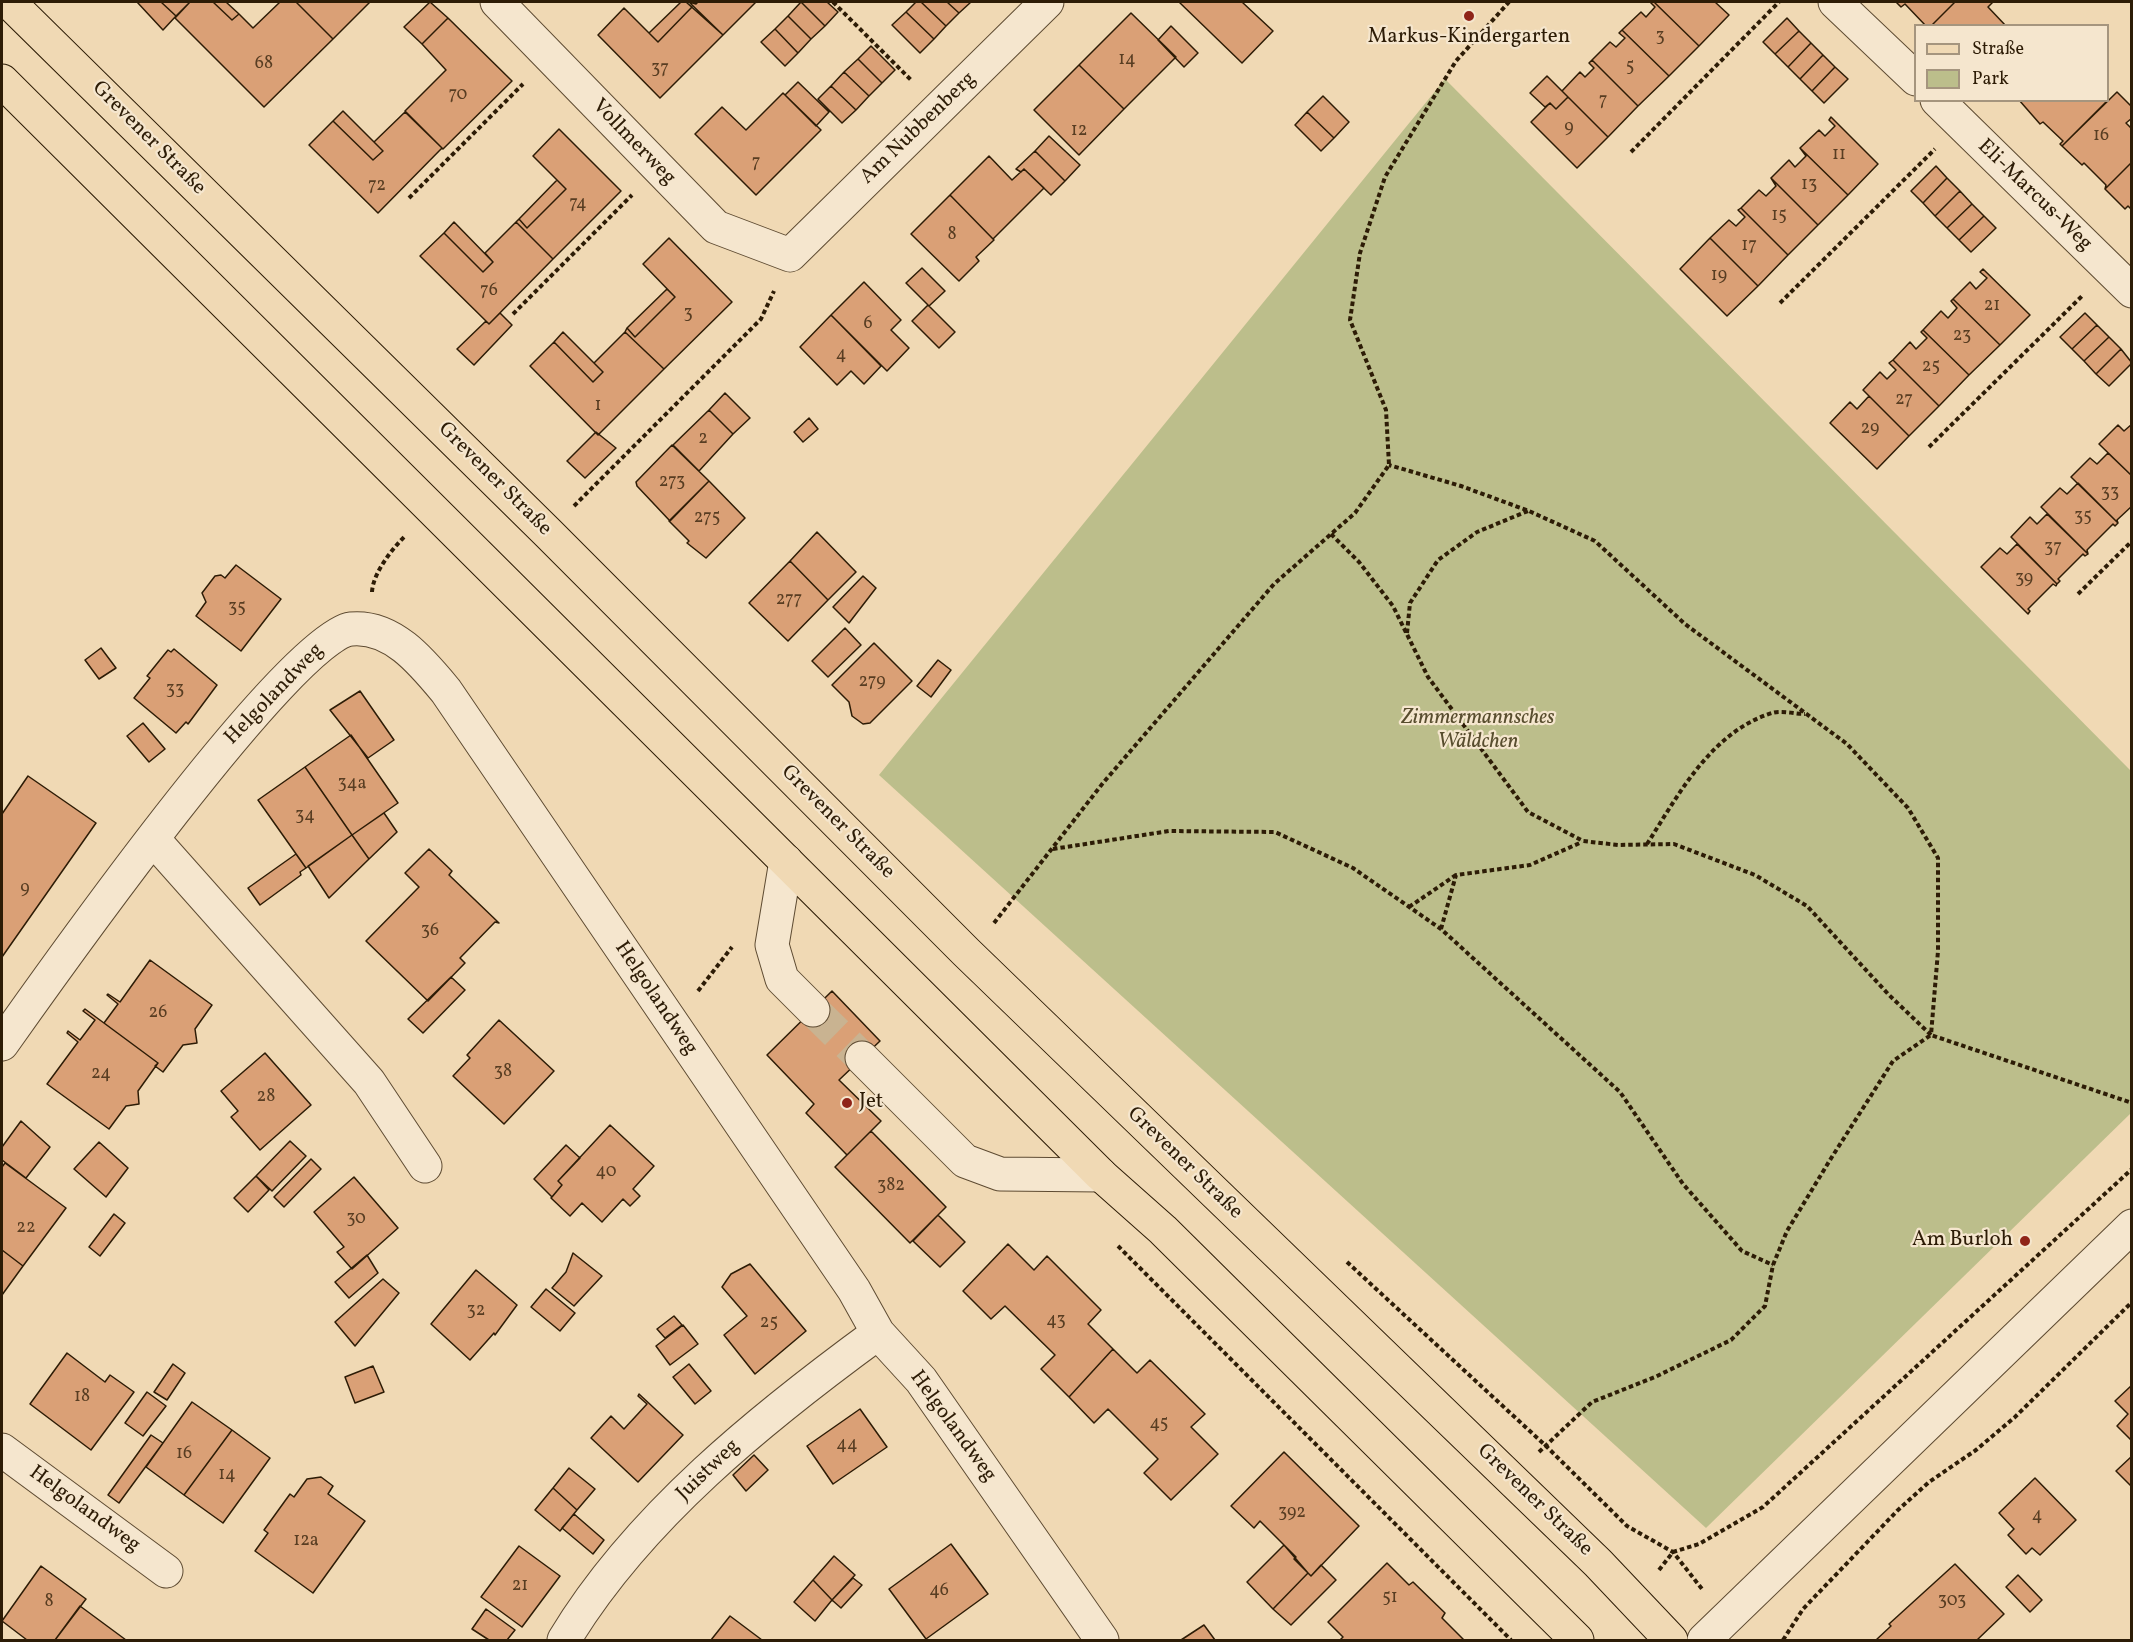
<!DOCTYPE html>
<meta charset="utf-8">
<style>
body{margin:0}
#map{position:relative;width:2133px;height:1642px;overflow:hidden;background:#f0d9b4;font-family:Vollkorn,serif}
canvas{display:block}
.frame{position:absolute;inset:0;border:3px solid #2d1c06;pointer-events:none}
.legend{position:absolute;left:1914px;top:24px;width:195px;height:78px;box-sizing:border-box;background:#f5e6ce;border:2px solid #a5957e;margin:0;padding:8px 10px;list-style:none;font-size:18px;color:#2d1c06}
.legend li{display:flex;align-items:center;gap:12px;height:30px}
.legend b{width:30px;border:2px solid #a5957e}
</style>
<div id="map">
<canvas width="2133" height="1642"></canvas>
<div class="frame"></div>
<ul class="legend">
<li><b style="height:8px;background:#f0d9b4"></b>Straße</li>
<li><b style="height:16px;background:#bcbe8b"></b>Park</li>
</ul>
</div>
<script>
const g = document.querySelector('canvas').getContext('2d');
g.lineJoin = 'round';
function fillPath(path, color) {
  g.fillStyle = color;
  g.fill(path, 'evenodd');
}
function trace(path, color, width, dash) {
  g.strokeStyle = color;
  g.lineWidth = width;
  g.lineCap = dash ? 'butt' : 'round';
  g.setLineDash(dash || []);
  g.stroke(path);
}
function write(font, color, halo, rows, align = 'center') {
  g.font = font + ' Vollkorn,serif';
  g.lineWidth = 4.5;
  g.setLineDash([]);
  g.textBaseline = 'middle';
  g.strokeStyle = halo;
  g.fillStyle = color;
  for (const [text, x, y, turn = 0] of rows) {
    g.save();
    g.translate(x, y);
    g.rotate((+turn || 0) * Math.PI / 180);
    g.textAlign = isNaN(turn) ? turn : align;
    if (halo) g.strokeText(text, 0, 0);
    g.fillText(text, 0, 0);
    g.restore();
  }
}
fillPath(new Path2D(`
 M1445,79L2131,771V1113L1706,1528L879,775Z`), '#bcbe8b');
const building = new Path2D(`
 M137,2H161L176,16L163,30Z
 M161,2H188L189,3L176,16Z
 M190,2H213L232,20L239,14L253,28L280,2H296L333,39L264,107L175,18Z
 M213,2H226L239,14L232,20Z
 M296,2H370L333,39Z
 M430,2L448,18L422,44L404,27Z
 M681,2H686L692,7L658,42L649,33Z
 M686,2L723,35L660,98L598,35L624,8L658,42L692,7Z
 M689,2L696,4L698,2H756L723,35Z
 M801,2H827L838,12L825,26Z
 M801,2L825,26L811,39L788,16Z
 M916,2H921L946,26L934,39L906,12Z
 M921,2H947L959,13L946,26Z
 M947,2H971L959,13Z
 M1179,2H1242L1273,31L1242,63Z
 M1650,2H1654L1699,46L1669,76L1622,30L1641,12L1646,17L1655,7Z
 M1654,2H1715L1729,15L1699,46Z
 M1896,2H1955L1931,26H1926L1905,4L1901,7Z
 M1955,2H1993L1988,7L2006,26H1931Z
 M906,12L934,39L920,53L892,25Z
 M1131,13L1176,57L1124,109L1079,65Z
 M788,16L811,39L798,53L775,29Z
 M448,18L512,81L443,149L405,111L446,70L422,44Z
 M1787,18L1799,31L1775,54L1763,42Z
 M1171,26L1198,53L1184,67L1158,40Z
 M775,29L798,53L785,66L761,42Z
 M1622,30L1669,76L1638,106L1592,60L1610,42L1616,47L1625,38L1619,33Z
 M1799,31L1811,43L1788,67L1775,54Z
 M1811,43L1823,55L1800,79L1788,67Z
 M871,46L895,70L882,83L858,59Z
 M1823,55L1835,67L1812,91L1800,79Z
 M858,59L882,83L869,96L844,72Z
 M1592,60L1638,106L1608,137L1562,91L1580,72L1585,77L1594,68L1589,63Z
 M1079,65L1124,109L1079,155L1034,110Z
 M1835,67L1848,79L1824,103L1812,91Z
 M844,72L869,96L856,110L831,86Z
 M1547,76L1568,97L1556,109L1550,103L1545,107L1530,93Z
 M798,82L829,112L816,126L785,95Z
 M831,86L856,110L842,123L818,99Z
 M2117,92L2132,107V118L2126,123L2132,129V162L2105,189L2106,185L2084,163L2082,165L2062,146Z
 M783,93L821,130L756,195L695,134L722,107L746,130Z
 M1323,96L1349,122L1334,138L1307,112Z
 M1568,97L1608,137L1577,168L1531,122L1550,103L1556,109Z
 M2019,100H2106L2107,101L2062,146L2060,144L2063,141L2043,122L2040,124Z
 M343,111L383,151L373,160L333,121Z
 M405,112L442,148L378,213L309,145L333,121L373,160L383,151L374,142Z
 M1307,112L1334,138L1321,151L1295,125Z
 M1831,117L1878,164L1848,195L1800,148L1819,130L1825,136L1835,126L1829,120Z
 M559,129L621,191L553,259L516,222L519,219L527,228L566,189L533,156Z
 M1049,136L1080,165L1065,181L1035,151Z
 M1800,148L1848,195L1818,225L1771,178L1789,160L1795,167L1806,156Z
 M1035,151L1065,181L1051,195L1024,169L1021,172L1016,169Z
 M989,156L1012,180L1024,169L1044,188L993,239L950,195Z
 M2132,162V210L2128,206L2125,209L2105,189Z
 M1936,166L1947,178L1923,203L1911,191Z
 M1771,178L1818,225L1788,255L1741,208L1759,190L1766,196L1776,186Z
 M1947,178L1960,191L1935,216L1923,203Z
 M557,180L566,189L527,228L519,219Z
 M1960,191L1972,204L1947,228L1935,216Z
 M950,195L994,240L976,257L979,261L959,281L911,234Z
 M1972,204L1984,216L1959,240L1947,228Z
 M1741,208L1788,255L1758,286L1710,238L1729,220L1736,226L1745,217L1738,210Z
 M1984,216L1996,228L1971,252L1959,240Z
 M454,222L493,262L483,272L444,233Z
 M516,222L553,259L489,324L420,256L444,233L483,272L493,262L485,253Z
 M669,238L732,302L664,369L625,332L627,328L635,337L675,297L643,264Z
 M1710,238L1758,286L1727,316L1680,269Z
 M922,268L945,291L929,306L906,283Z
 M1983,269L2030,315L2000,345L1953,299L1970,282L1976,289L1987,278L1980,272Z
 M864,282L901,320L891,330L909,348L887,371L831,315Z
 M667,289L675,297L635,337L627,328Z
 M1953,299L2000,345L1969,375L1923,330L1941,311L1948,318L1957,308L1951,301Z
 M928,305L955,332L939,348L912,321Z
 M500,313L512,325L474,365L457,349L486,321L489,324Z
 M2085,313L2097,325L2072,349L2060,337Z
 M831,315L881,366L864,384L851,371L837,385L800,347Z
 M2097,325L2109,337L2084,361L2072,349Z
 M1923,330L1969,375L1939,406L1893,360L1910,342L1916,349L1927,338L1921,332Z
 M563,332L603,372L593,382L554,342Z
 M625,332L664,369L598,435L530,366L554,342L593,382L603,372L594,363Z
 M2109,337L2121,349L2096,374L2084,361Z
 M2121,349L2132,363L2109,386L2096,374Z
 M1893,360L1939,406L1909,436L1863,390L1880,372L1887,379L1896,370L1889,363Z
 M725,393L750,418L733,434L709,410Z
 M1869,396L1909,436L1877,469L1830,423L1850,402L1857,409Z
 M709,410L733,434L699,471L673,445Z
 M809,418L818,429L803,442L794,432Z
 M2132,424V476L2099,444L2118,425L2124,431Z
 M596,432L616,448L585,478L567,461Z
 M672,445L709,481L670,521L637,486L636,482Z
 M2108,453L2132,476V506L2117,520L2118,523L2071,477L2090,458L2097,464Z
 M709,481L745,518L706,558L687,543L689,541L669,521Z
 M2078,483L2118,523L2115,526L2113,524L2087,550L2088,554L2041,507L2060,488L2067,494Z
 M2047,514L2088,554L2085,556L2083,554L2058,579L2060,581L2057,584L2011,537L2030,517L2037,524Z
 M817,532L856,572L828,600L790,561Z
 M2017,544L2057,584L2056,586L2053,584L2028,609L2030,611L2028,614L1981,567L2000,548L2007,554Z
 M790,561L828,600L788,641L749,603Z
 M236,565L281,599L241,651L196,616L206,602L202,593L215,576L221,575L225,578Z
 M863,576L876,588L849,623L833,607Z
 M845,628L861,645L828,677L812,661Z
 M874,643L912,681L870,723L863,724L852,716L849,702L832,685Z
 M101,648L116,668L99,679L85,660Z
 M174,649L217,685L188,724L186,722L176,733L134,698L150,678L147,676L168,650L171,652Z
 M938,660L951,670L931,697L917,686Z
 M360,691L394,740L368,758L330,710Z
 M143,723L165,749L149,762L127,736Z
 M351,735L398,803L352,835L305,767Z
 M305,767L352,835L306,868L258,800Z
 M28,776L96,823L2,957V814Z
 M384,813L397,832L369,859L352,835Z
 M352,835L369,859L329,898L308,866Z
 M429,849L452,871L449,875L499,923L495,922L460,958L465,963L428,1001L366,941L419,887L405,873Z
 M296,854L306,868L300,872L301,875L260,905L248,888Z
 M150,960L212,1005L195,1029L197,1043L183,1045L163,1072L155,1066L158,1063L104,1023L118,1004L107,995L108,994L120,1002Z
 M451,977L465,990L423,1033L408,1019Z
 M832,991L880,1041L839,1080L881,1121L847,1155L806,1113L814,1104L767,1055Z
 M85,1009L158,1063L138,1091L139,1104L126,1106L109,1129L47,1084L78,1042L67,1033L68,1031L80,1040L95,1020L83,1011Z
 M499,1020L554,1071L504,1124L453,1076L470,1058L467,1055Z
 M265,1053L311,1105L260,1150L231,1117L238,1111L221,1091Z
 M21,1121L50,1147L26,1178L2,1160V1147Z
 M610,1125L654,1166L633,1189L640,1196L630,1206L623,1199L602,1222L582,1203L570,1216L551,1198L562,1185L558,1181Z
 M871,1131L946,1207L910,1243L835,1167Z
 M290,1141L306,1156L272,1191L256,1176Z
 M99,1142L128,1168L106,1197L74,1169Z
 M566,1145L580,1158L558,1181L562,1185L552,1197L534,1179Z
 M311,1159L321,1169L284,1207L274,1197Z
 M5,1163L66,1208L23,1266L2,1250V1167Z
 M256,1176L269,1190L248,1212L234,1198Z
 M354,1177L398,1228L352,1269L337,1252L344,1247L314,1212Z
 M114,1214L125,1223L100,1256L89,1247Z
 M938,1215L965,1242L940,1267L913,1241Z
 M1008,1244L1034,1270L1047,1256L1101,1310L1088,1324L1113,1349L1069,1397L1041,1369L1055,1355L1005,1306L991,1319L963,1291Z
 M2,1250L23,1266L2,1295Z
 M573,1253L602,1276L574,1306L552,1288L566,1272Z
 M367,1255L378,1273L349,1298L335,1282Z
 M750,1264L806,1331L755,1374L724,1335L747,1316L722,1287L731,1274Z
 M476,1270L517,1305L495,1335L494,1333L470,1360L431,1324Z
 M383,1279L399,1293L355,1346L335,1322Z
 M546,1289L575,1313L560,1331L531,1307Z
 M674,1316L682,1325L665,1338L657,1329Z
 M683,1325L698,1344L670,1365L656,1346Z
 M1113,1349L1137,1373L1150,1360L1205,1414L1191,1427L1218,1454L1171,1500L1144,1473L1158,1459L1108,1409L1094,1423L1069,1397Z
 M67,1353L105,1382L110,1375L134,1392L91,1450L30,1404Z
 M173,1364L185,1373L167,1400L154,1392Z
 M689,1364L711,1391L695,1404L673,1377Z
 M373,1366L384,1392L355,1403L345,1377Z
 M2132,1385V1441L2117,1426L2128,1414L2115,1401Z
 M147,1392L166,1406L143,1436L125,1423Z
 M639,1394L683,1435L638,1482L591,1438L611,1416L624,1429L647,1404L638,1396Z
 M192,1402L232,1430L184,1495L146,1467Z
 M860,1409L887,1447L833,1484L807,1446Z
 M232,1430L270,1458L223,1523L184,1495Z
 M151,1435L163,1443L119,1503L108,1495Z
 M1284,1452L1359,1526L1311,1576L1294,1559L1296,1557L1260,1521L1254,1528L1231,1506Z
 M754,1455L768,1470L746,1491L733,1475Z
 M2132,1456V1487L2116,1471Z
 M569,1468L595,1489L577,1510L553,1488Z
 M321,1477L333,1486L328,1494L365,1521L313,1593L255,1551L268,1533L264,1530L290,1494L294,1497L307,1479Z
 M2035,1478L2076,1520L2040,1555L2032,1548L2026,1554L2008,1535L2014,1529L1999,1513Z
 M553,1488L577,1510L560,1531L535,1510Z
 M574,1514L604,1540L593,1554L562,1528Z
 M951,1544L988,1594L926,1639L889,1589Z
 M1284,1545L1308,1573L1273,1609L1247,1582Z
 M519,1546L560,1576L522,1627L481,1597Z
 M834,1556L855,1575L832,1600L813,1580Z
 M1387,1563L1409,1585L1413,1582L1445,1613L1442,1618L1464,1640H1340L1343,1637L1328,1622Z
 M1955,1564L2004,1614L1977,1640H1876L1891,1626L1889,1624Z
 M1321,1565L1336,1580L1291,1625L1273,1609L1308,1573L1311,1576Z
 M41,1566L86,1599L55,1640H27L2,1621Z
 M2018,1575L2042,1600L2030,1612L2006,1587Z
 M853,1578L862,1585L841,1608L832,1600Z
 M813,1580L832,1600L815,1621L794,1602Z
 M80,1606L126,1640H55Z
 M486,1609L515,1630L507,1640H489L472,1629Z
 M730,1616L762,1640H711Z
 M1204,1625L1215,1640H1181Z`);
fillPath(building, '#daa076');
trace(building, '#2d1c06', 1.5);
trace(new Path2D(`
 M813,1010L862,1058`), '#c9b391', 33, [33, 16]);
const minor = new Path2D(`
 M497,2L716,227L790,255L1047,2
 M1835,2L1916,79
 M1937,100L2132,291
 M153,839L369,1082L425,1166
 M786,861L772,945L782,979L813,1010
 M2,1044C48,979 291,635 351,629C392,625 422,662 446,691L854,1290L878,1333L921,1380L1102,1640
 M862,1058L965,1161L1000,1174L1101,1175
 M2,1450L166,1571
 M564,1640C638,1517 763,1417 878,1333
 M1704,1640L2132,1226`);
const major = new Path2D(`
 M9,2L548,533L966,952L1598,1563L1671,1640
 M2,81L1101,1175L1163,1230L1577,1640`);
trace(minor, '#5e4b32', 35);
trace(major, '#2d1c06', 35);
trace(new Path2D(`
 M833,2L912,81
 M1631,152L1779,2
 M409,198L523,84
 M1780,303L1935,149
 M513,314L632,195
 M1929,447L2082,296
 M574,506L761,319L774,291
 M1331,534L1359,562L1393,606L1428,677L1528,812L1583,841L1618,845L1674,844L1755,875L1807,906L1889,995L1931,1035L1938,951V858L1908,808L1847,744L1685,624L1595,541L1529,511L1461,486L1389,465
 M372,592C373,573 392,549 406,535
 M2078,594L2132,541
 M1407,633L1410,603L1438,560L1477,532L1528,511
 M1647,844C1679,794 1711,732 1772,713C1781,710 1795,714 1805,714
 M1053,849L1169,831L1275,832L1353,868L1441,929L1620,1092L1683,1184L1742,1251L1773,1265
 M1409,907L1456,875
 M994,923L1103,783L1274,584L1355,513L1389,465L1386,410L1350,320L1360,253L1385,177L1456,61L1509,2
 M1441,929L1456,875L1530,865L1582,842
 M698,991L732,947
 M1118,1246L1511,1640
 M1347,1262L1546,1446L1627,1526L1673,1552L1702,1589
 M1539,1452L1592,1402L1655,1377L1731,1340L1765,1306L1773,1265L1787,1231L1830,1160L1893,1061L1931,1035L2132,1103
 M1659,1570L1673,1552L1699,1544L1763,1507L2132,1169
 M1783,1640L1803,1609L1897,1511L1929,1482L1976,1450L2015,1417L2132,1302`), '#2d1c06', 4, [4.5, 3]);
trace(minor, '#f5e6ce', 33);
trace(major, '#f0d9b4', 33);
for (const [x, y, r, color] of [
 [1469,16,6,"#8f2418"],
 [847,1103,6,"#8f2418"],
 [2025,1241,6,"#8f2418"]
]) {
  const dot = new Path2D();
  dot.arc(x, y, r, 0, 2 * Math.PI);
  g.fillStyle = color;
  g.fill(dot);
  trace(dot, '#f5e6ce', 2);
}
write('18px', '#583d22', null, [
 ["3",1660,38],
 ["14",1127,61],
 ["68",264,65],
 ["5",1630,68],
 ["37",660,70],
 ["70",458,96],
 ["7",1603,102],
 ["9",1569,129],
 ["12",1079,132],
 ["16",2101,137],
 ["11",1839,156],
 ["7",756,164],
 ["13",1809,186],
 ["72",377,187],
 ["74",578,205],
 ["15",1779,217],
 ["8",952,236],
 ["17",1749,247],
 ["19",1719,277],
 ["76",489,292],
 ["21",1992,307],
 ["3",688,315],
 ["6",868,325],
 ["23",1962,337],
 ["4",841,356],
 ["25",1931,368],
 ["27",1904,401],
 ["1",598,407],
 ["29",1870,430],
 ["2",703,440],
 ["273",672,483],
 ["33",2110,494],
 ["35",2083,518],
 ["275",707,519],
 ["37",2053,549],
 ["39",2024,580],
 ["277",789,601],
 ["35",237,609],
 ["279",872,683],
 ["33",175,691],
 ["34a",352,785],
 ["34",305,817],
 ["9",25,890],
 ["36",430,932],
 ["26",158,1014],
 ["38",503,1073],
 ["24",101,1075],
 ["28",266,1098],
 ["40",606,1173],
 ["382",891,1187],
 ["30",356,1220],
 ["22",26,1229],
 ["32",476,1312],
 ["43",1056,1322],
 ["25",769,1324],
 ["18",82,1398],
 ["45",1159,1425],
 ["44",847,1446],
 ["16",184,1455],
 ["14",227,1476],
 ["392",1292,1514],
 ["4",2037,1517],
 ["12a",306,1542],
 ["21",520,1587],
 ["46",939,1592],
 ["51",1390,1599],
 ["303",1952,1602],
 ["8",49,1603]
]);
write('21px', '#2d1c06', '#f5e6ce', [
 ["Markus-Kindergarten",1469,38],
 ["Jet",859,1103,"left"],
 ["Am Burloh",2013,1241,"right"]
]);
write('21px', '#2d1c06', '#f5e6ce', [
 ["Am Nubbenberg",919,129,-44],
 ["Grevener Straße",148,139,45],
 ["Vollmerweg",633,143,46],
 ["Eli-Marcus-Weg",2034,196,44],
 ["Grevener Straße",494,480,45],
 ["Helgolandweg",275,695,-46],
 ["Grevener Straße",837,823,45],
 ["Helgolandweg",655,999,56],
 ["Grevener Straße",1184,1164,44],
 ["Helgolandweg",952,1427,54],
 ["Juistweg",709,1471,-44],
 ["Grevener Straße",1534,1501,44],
 ["Helgolandweg",84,1510,36]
]);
write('italic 21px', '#584d2e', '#f5e6ce', [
 ["Zimmermannsches",1478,719],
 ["Wäldchen",1478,743]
]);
</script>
